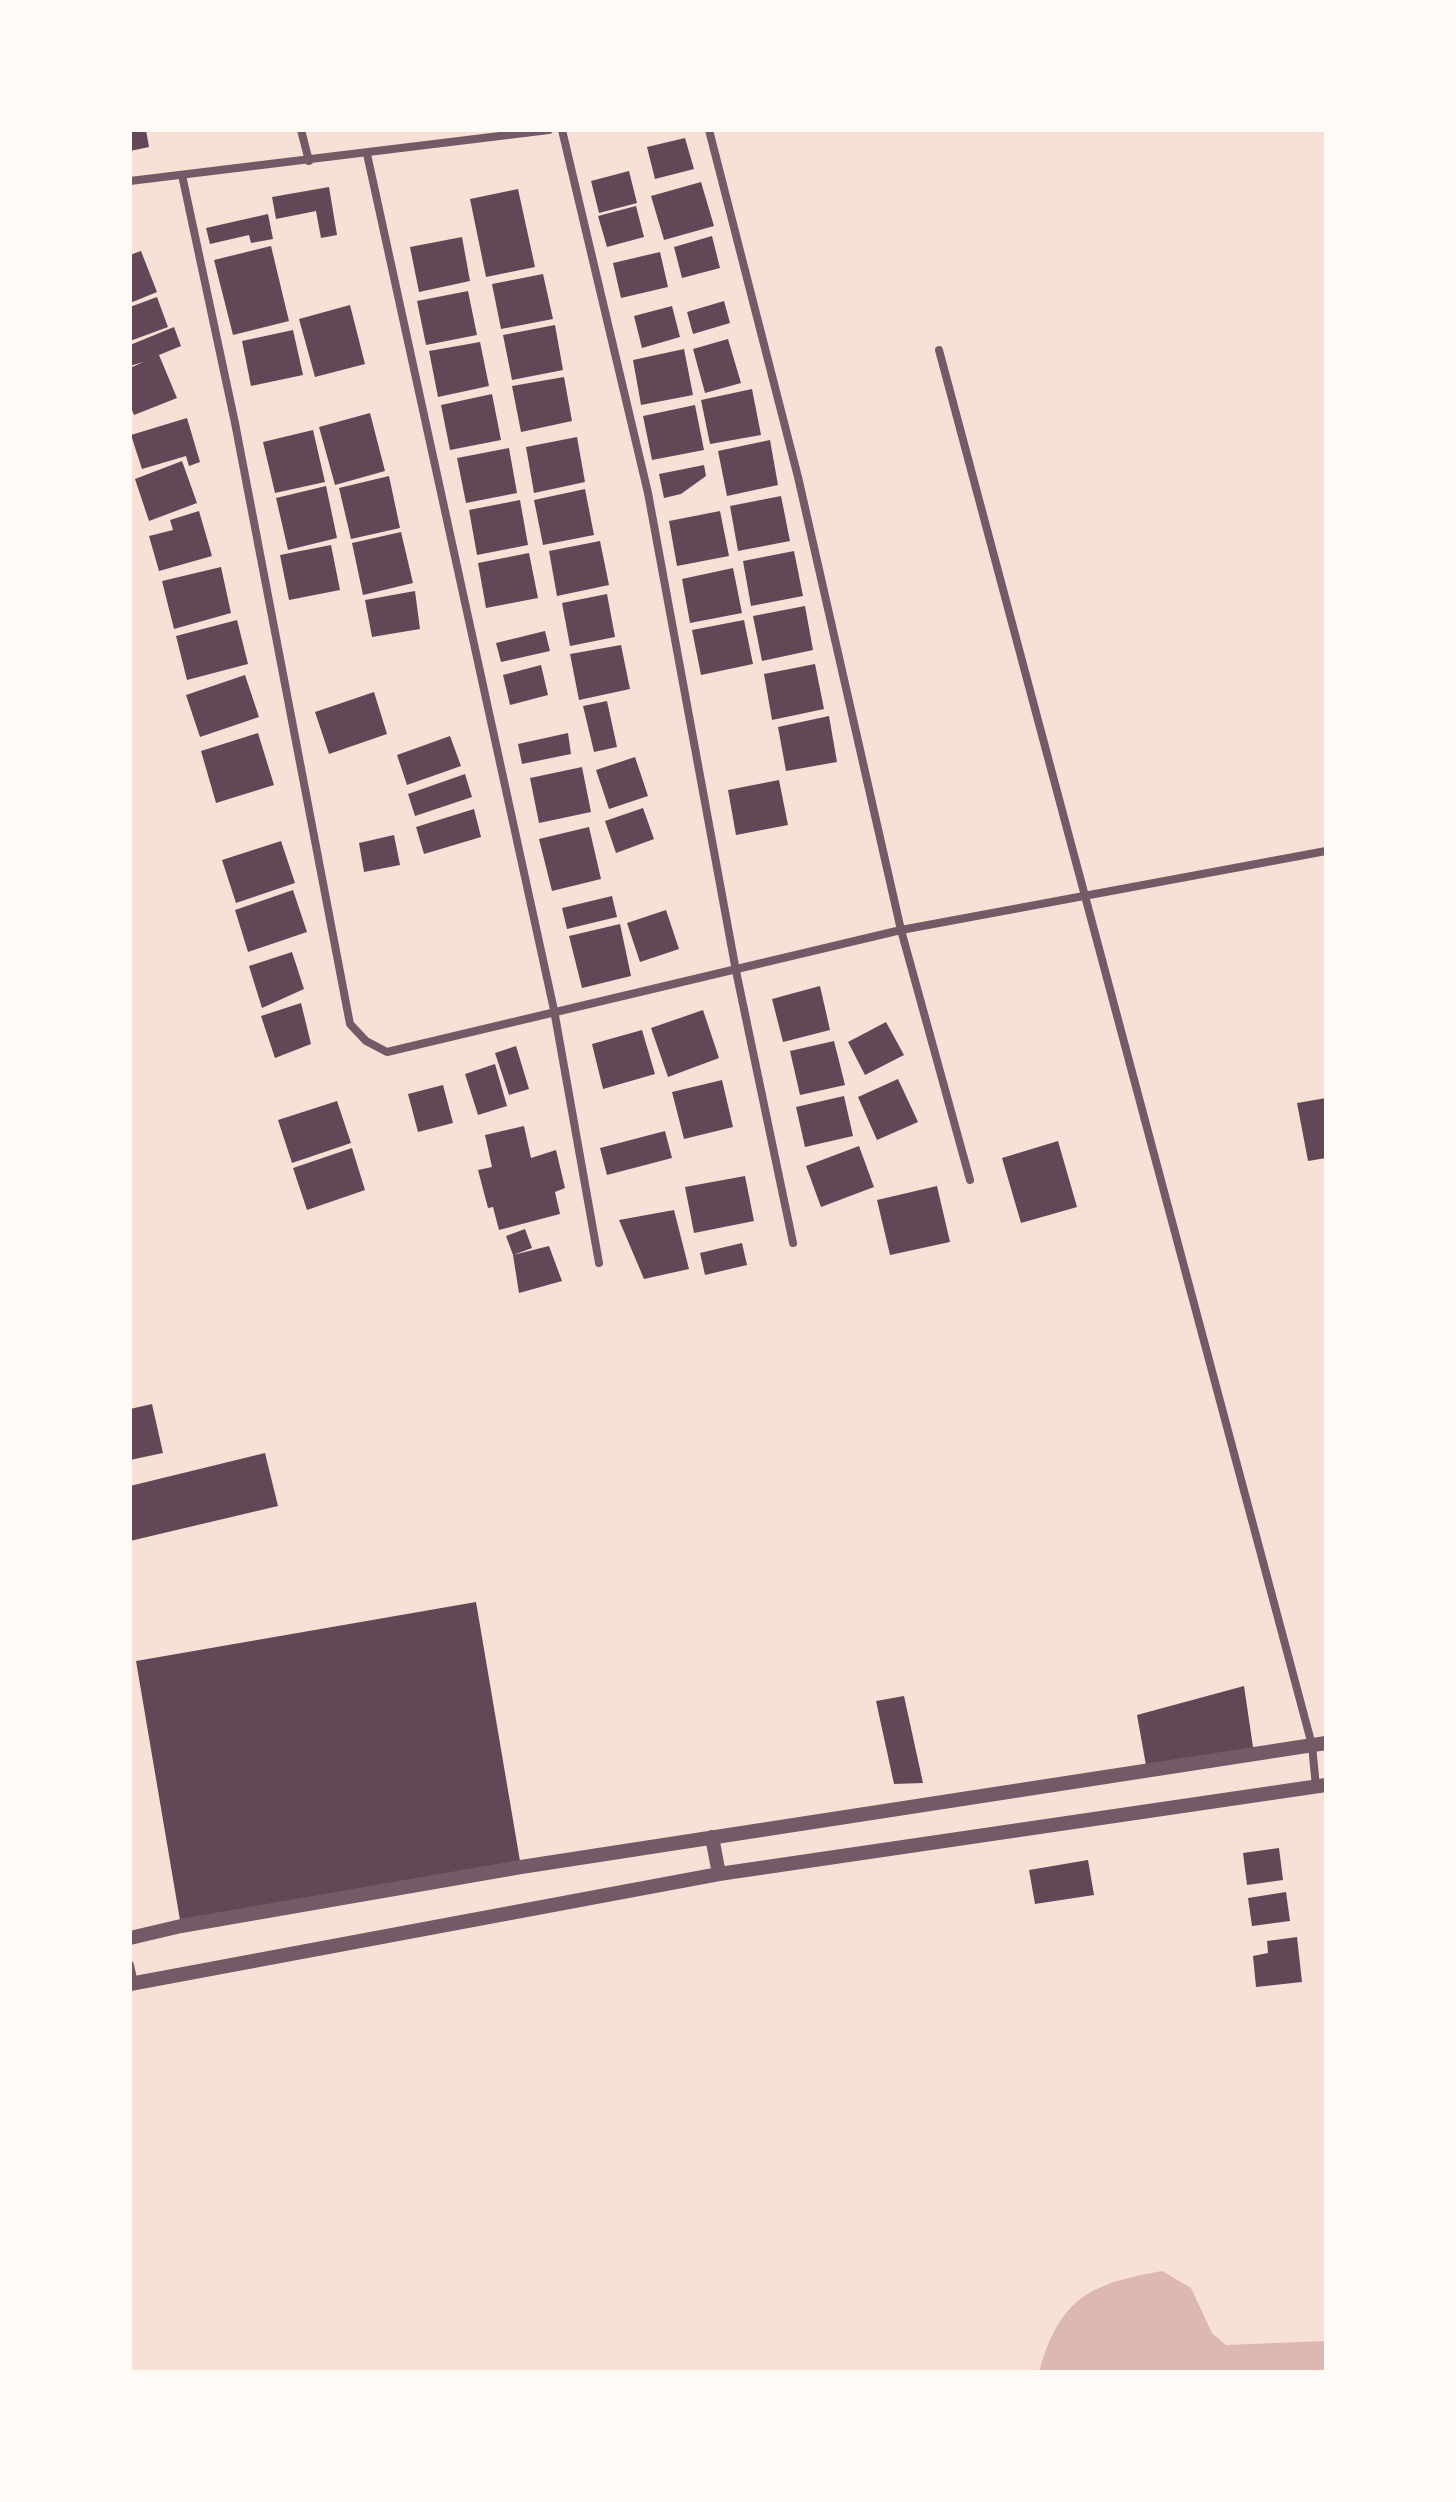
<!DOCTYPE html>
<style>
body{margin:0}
#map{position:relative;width:1456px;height:2502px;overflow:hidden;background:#f7e1d7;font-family:"PT Sans",sans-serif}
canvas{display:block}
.frame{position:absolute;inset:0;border:132px solid #fffaf5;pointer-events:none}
</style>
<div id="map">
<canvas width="1456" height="2502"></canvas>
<div class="frame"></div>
</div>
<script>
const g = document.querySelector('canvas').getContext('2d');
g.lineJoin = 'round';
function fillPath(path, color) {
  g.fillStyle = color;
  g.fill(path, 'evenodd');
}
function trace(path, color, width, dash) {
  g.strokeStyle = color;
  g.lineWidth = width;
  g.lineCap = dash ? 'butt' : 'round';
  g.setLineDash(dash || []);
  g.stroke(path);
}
fillPath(new Path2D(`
 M1162,2271L1191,2288L1212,2333L1226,2345L1326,2341V2372H1039C1060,2298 1089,2284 1162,2271Z`), '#dcb8b0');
fillPath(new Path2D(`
 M130,130H146L149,147L130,151Z
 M685,138L694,169L655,179L647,147Z
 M629,171L637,203L599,213L591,181Z
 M701,182L714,226L664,240L651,196Z
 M329,187L337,235L321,238L316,211L276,219L272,197Z
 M518,189L535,267L486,277L470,199Z
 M636,206L644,237L607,247L598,216Z
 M268,214L273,239L251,243L249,235L210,244L206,228Z
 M712,236L720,268L682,278L674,247Z
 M462,237L470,281L419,292L410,247Z
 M271,246L289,321L233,335L214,260Z
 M141,251L157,292L130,303V255Z
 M660,252L668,287L621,298L613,263Z
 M543,274L553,319L501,329L492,284Z
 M468,291L477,335L426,345L417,301Z
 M157,297L168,327L130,341V307Z
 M724,301L730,323L693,334L687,312Z
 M350,305L365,364L315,377L299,319Z
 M672,306L680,337L642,348L634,316Z
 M555,325L563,370L512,380L503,335Z
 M174,327L181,346L159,355L177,398L134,415L130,405V368L143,362L130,366V345Z
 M293,330L303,375L251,386L242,341Z
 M728,339L741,383L705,393L693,349Z
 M480,342L489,386L438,397L429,351Z
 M684,349L693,395L641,405L633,360Z
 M564,377L572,421L521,432L512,386Z
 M752,389L761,435L710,444L701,400Z
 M492,394L501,440L450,450L441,405Z
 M695,405L704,450L652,460L643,416Z
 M370,413L385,471L335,485L319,427Z
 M187,418L200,462L189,466L186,456L142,469L131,435Z
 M313,430L325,482L275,493L263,442Z
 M577,437L585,482L534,493L526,447Z
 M770,440L778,485L727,496L718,451Z
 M509,448L517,493L466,503L457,458Z
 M182,461L197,503L149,521L135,479Z
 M704,465L706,476L681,494L664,498L659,474Z
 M389,476L400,528L351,539L339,488Z
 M326,486L337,538L288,550L276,498Z
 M585,489L594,535L543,545L534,500Z
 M781,496L790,541L738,551L730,506Z
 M520,500L528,545L477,555L469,510Z
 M199,511L212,556L159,571L149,536L173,530L170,520Z
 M720,511L729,556L677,566L669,521Z
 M401,532L413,583L363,595L352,543Z
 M600,541L609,585L557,596L549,551Z
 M331,545L340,590L289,600L280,555Z
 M794,551L803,596L751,606L743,561Z
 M529,553L538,598L486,608L478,563Z
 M221,567L231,613L174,629L162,581Z
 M733,568L742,613L690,623L682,579Z
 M415,591L420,629L372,637L365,600Z
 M607,594L615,637L570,646L562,603Z
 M805,606L813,650L762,661L753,616Z
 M237,620L248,664L187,680L176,636Z
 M744,620L753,664L701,675L692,630Z
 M545,631L550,651L501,662L496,643Z
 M621,645L630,689L579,700L570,654Z
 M815,664L824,709L772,720L764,674Z
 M541,665L548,695L510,705L503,675Z
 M245,675L259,717L200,737L186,695Z
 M374,692L387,734L329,754L315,712Z
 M607,701L617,747L594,752L583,706Z
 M829,716L837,762L786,771L778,727Z
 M258,733L274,785L216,803L201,751Z
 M568,733L571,754L522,764L518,744Z
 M450,736L461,766L407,785L397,755Z
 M635,757L648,796L609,809L596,770Z
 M582,767L591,812L539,823L530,778Z
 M465,774L472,797L415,816L408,794Z
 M779,780L788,825L736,835L728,790Z
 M643,808L654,839L616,853L605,821Z
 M474,809L481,837L424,854L416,827Z
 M589,827L601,879L552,891L539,839Z
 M394,835L400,865L364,872L359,843Z
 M281,841L295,883L236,903L222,860Z
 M293,890L307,932L248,952L235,910Z
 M612,896L617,917L567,929L562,908Z
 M666,910L679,949L640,962L627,923Z
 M620,924L631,976L582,988L569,936Z
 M292,952L304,989L262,1008L249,966Z
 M820,986L830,1030L783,1042L772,999Z
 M301,1003L311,1044L275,1058L261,1016Z
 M703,1010L719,1058L668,1077L651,1028Z
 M886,1022L904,1055L865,1075L848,1042Z
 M642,1030L655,1074L603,1089L592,1044Z
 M834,1041L845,1085L800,1095L790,1051Z
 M516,1046L529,1089L509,1095L495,1053Z
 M495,1064L507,1106L478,1115L465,1074Z
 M898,1079L918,1122L877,1140L858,1097Z
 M722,1080L733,1127L684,1139L672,1092Z
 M443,1085L453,1123L418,1132L408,1094Z
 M844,1096L853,1136L805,1147L796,1107Z
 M1326,1098V1158L1308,1161L1297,1103Z
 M337,1101L351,1143L292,1163L278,1120Z
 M524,1126L531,1158L556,1150L565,1188L555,1192L560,1214L499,1230L493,1207L488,1208L478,1170L492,1167L485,1135Z
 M665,1131L672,1158L607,1175L600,1148Z
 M1058,1141L1077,1207L1021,1223L1002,1158Z
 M859,1146L874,1187L821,1207L806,1166Z
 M352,1148L365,1190L307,1210L293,1168Z
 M745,1176L754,1221L694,1233L685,1187Z
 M937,1186L950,1242L890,1255L877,1200Z
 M674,1210L689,1269L644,1279L619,1220Z
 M525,1229L532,1248L513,1255L506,1236Z
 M742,1243L747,1265L705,1275L700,1253Z
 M549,1246L562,1281L519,1293L513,1255Z
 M152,1404L163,1453L130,1460V1409Z
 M265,1453L278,1506L130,1541V1486Z
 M476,1602L521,1867L181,1926L136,1661Z
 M1244,1686L1254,1754L1147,1771L1137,1715Z
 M904,1696L923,1783L894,1784L876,1701Z
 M1279,1848L1283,1880L1247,1885L1243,1853Z
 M1088,1860L1094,1895L1035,1904L1029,1870Z
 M1286,1892L1290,1921L1252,1926L1248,1898Z
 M1297,1937L1302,1982L1256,1987L1253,1956L1268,1953L1267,1941Z`), '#644757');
trace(new Path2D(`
 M301,130L309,161
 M562,130L648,493L736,971L793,1243
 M709,130L798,477L901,930L970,1180
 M367,154L554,1010L599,1263
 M182,175L235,423L350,1024L366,1041L387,1052L901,930L1326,851
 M130,181L549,130
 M939,350L1312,1745L1316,1787
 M130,1965L134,1983`), '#755966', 8);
trace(new Path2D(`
 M712,1837L719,1874
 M130,1938L181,1926L521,1867L1326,1743
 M130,1984L719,1874L1326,1785`), '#755966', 14);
</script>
